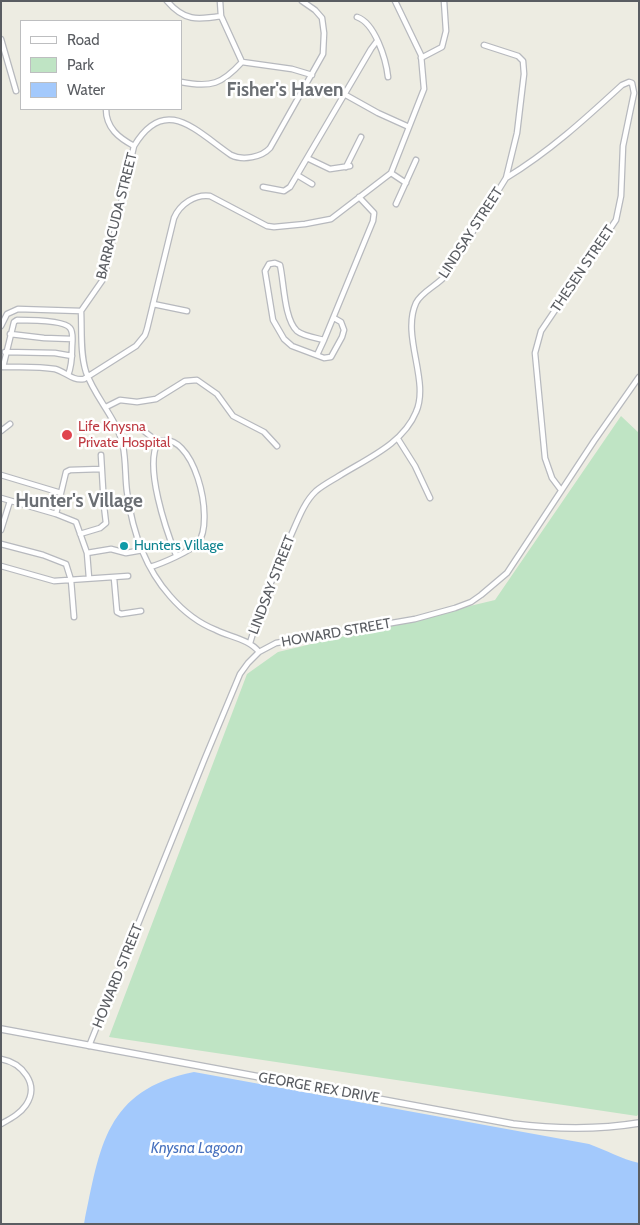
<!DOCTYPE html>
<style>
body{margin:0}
#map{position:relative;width:640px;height:1225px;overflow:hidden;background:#edece2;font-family:Cabin,sans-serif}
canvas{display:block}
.frame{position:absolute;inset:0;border:2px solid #5a5d62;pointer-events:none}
.legend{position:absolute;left:20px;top:20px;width:162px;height:90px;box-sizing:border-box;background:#fff;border:1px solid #bdbec0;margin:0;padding:6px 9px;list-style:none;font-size:15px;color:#5a5d62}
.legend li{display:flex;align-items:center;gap:10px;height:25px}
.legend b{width:25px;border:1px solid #bdbec0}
</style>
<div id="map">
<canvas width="640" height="1225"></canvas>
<div class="frame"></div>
<ul class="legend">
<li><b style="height:6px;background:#fff"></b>Road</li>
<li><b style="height:14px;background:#bfe4c4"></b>Park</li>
<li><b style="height:14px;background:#a3c9fc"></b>Water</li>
</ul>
</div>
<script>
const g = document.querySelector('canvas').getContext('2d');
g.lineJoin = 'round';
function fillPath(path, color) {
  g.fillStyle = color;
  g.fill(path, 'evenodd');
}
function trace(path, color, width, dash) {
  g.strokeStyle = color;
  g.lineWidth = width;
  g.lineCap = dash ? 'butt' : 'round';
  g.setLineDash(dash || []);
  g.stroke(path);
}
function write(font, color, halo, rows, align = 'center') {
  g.font = font + ' Cabin,sans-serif';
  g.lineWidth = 5;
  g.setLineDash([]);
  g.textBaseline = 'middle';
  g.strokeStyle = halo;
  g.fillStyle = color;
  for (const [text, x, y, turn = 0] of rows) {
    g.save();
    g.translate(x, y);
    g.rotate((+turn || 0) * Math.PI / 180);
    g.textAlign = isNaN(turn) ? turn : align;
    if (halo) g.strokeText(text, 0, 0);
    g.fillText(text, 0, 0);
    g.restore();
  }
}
fillPath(new Path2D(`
 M621,416L639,433V1113L637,1116L109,1037L247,674L278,652L495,600Z`), '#bfe4c4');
fillPath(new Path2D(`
 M194,1072L589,1144C606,1150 621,1159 639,1163V1224H84C100,1147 105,1090 194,1072Z`), '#a3c9fc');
const minor = new Path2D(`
 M167,1C184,21 197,20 221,16
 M220,1L221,16L242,62
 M357,17C375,23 386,59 388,77
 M1,39L16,91
 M421,58L442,47L446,31L444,1
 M242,62L292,69L312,75
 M181,82C211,88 222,84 242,62
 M344,94L378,113L409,127
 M106,109C106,128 119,138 134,146
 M307,158L330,169L350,166
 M346,167L361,137
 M391,173L406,183
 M297,175L312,184
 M506,178C549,152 585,119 622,85L629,82L632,83L634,93L623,146L621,196L616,220L541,331L535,353L545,458L552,478L561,490
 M263,187L284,191L290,187L371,49L377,41
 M396,204L416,160
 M153,304L187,311
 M81,311L104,278L134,146C165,94 196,131 231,155C243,161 262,157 270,148L323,54L324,33L322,18L315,10L302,1
 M81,311C82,331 80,353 86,372C95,398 117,418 123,446C126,461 125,477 127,492C132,529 145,568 170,596C183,611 198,623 216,630C230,637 249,639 259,652
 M334,318L341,322L344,330L342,337L331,357L324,358L292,346L284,339L273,320L265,271L269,264L275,263L280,265C284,282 284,319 297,331C303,336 316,338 324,340L373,221L374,213L359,197
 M1,326L7,314L18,309L81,311
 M10,334L44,338L72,339
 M5,352L55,353L72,356
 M317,355L324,340
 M68,375C72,366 72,357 72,348C72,342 74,333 70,328C64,320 28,320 17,320L14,322L3,367C19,367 38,366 55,369C66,372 72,381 84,379L136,346L145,335L147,329L174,218C180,204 195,194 210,196L267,226L274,227L305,224L331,219L391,173L424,89L421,55L395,1
 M106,407L120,400L137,402L156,399L185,381L197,380L217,394L233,416L264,432L277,446
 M140,428L158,442
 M1,431L10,424
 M398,439L415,466L430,498
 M1,475L61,493
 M1,498L56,514L76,522L87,553L89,578
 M56,514L66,472L70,470L101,469
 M1,530L10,501
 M80,534L100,528L106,523L104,506L101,455
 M1,544L43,555L66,564L71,580L74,617
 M87,553L111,549L126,553L143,550
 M1,566L54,581L128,576
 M150,567C161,564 191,551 198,543C216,520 193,427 158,442C144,466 166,530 176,555
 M114,578L117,612L121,614L141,611
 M250,643C260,609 273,576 287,544C296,526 302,504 316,491C323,485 331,481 339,476C366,459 403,444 416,412C430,381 401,336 416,303C421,292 438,285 446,275L506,178L517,133L524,74L523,61L518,56L484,45
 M89,1046L205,758L240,674L248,663L259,652L276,643L415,619L455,608L471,602L481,595L507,573L594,441L639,377
 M1,1059C22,1063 40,1084 26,1105C20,1114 10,1119 1,1124`);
const tertiary = new Path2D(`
 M1,1029L513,1124C555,1129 597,1130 639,1123`);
trace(minor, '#b7b9be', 7);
trace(tertiary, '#b7b9be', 8);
trace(minor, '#fff', 4.5);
trace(tertiary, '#fff', 5.5);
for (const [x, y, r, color] of [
 [67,435,6,"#e0444e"],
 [124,546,5,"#0f9aa8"]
]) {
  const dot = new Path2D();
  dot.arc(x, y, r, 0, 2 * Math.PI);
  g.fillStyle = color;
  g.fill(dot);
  trace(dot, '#fff', 2);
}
write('14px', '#5a5d62', '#fff', [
 ["BARRACUDA STREET",117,216,-76],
 ["LINDSAY STREET",471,233,-57],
 ["THESEN STREET",583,269,-56],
 ["LINDSAY STREET",272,585,-69],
 ["HOWARD STREET",336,633,-10],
 ["HOWARD STREET",118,976,-68],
 ["GEORGE REX DRIVE",319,1088,10]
]);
write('14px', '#be3a42', '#fff', [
 ["Life Knysna",78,427],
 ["Private Hospital",78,443]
], 'left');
write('14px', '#0d838f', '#fff', [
 ["Hunters Village",134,546]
], 'left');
write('italic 15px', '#4771be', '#fff', [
 ["Knysna Lagoon",197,1149]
]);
write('bold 19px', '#6b6f74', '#fff', [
 ["Fisher's Haven",285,90],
 ["Hunter's Village",79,501]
]);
</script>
